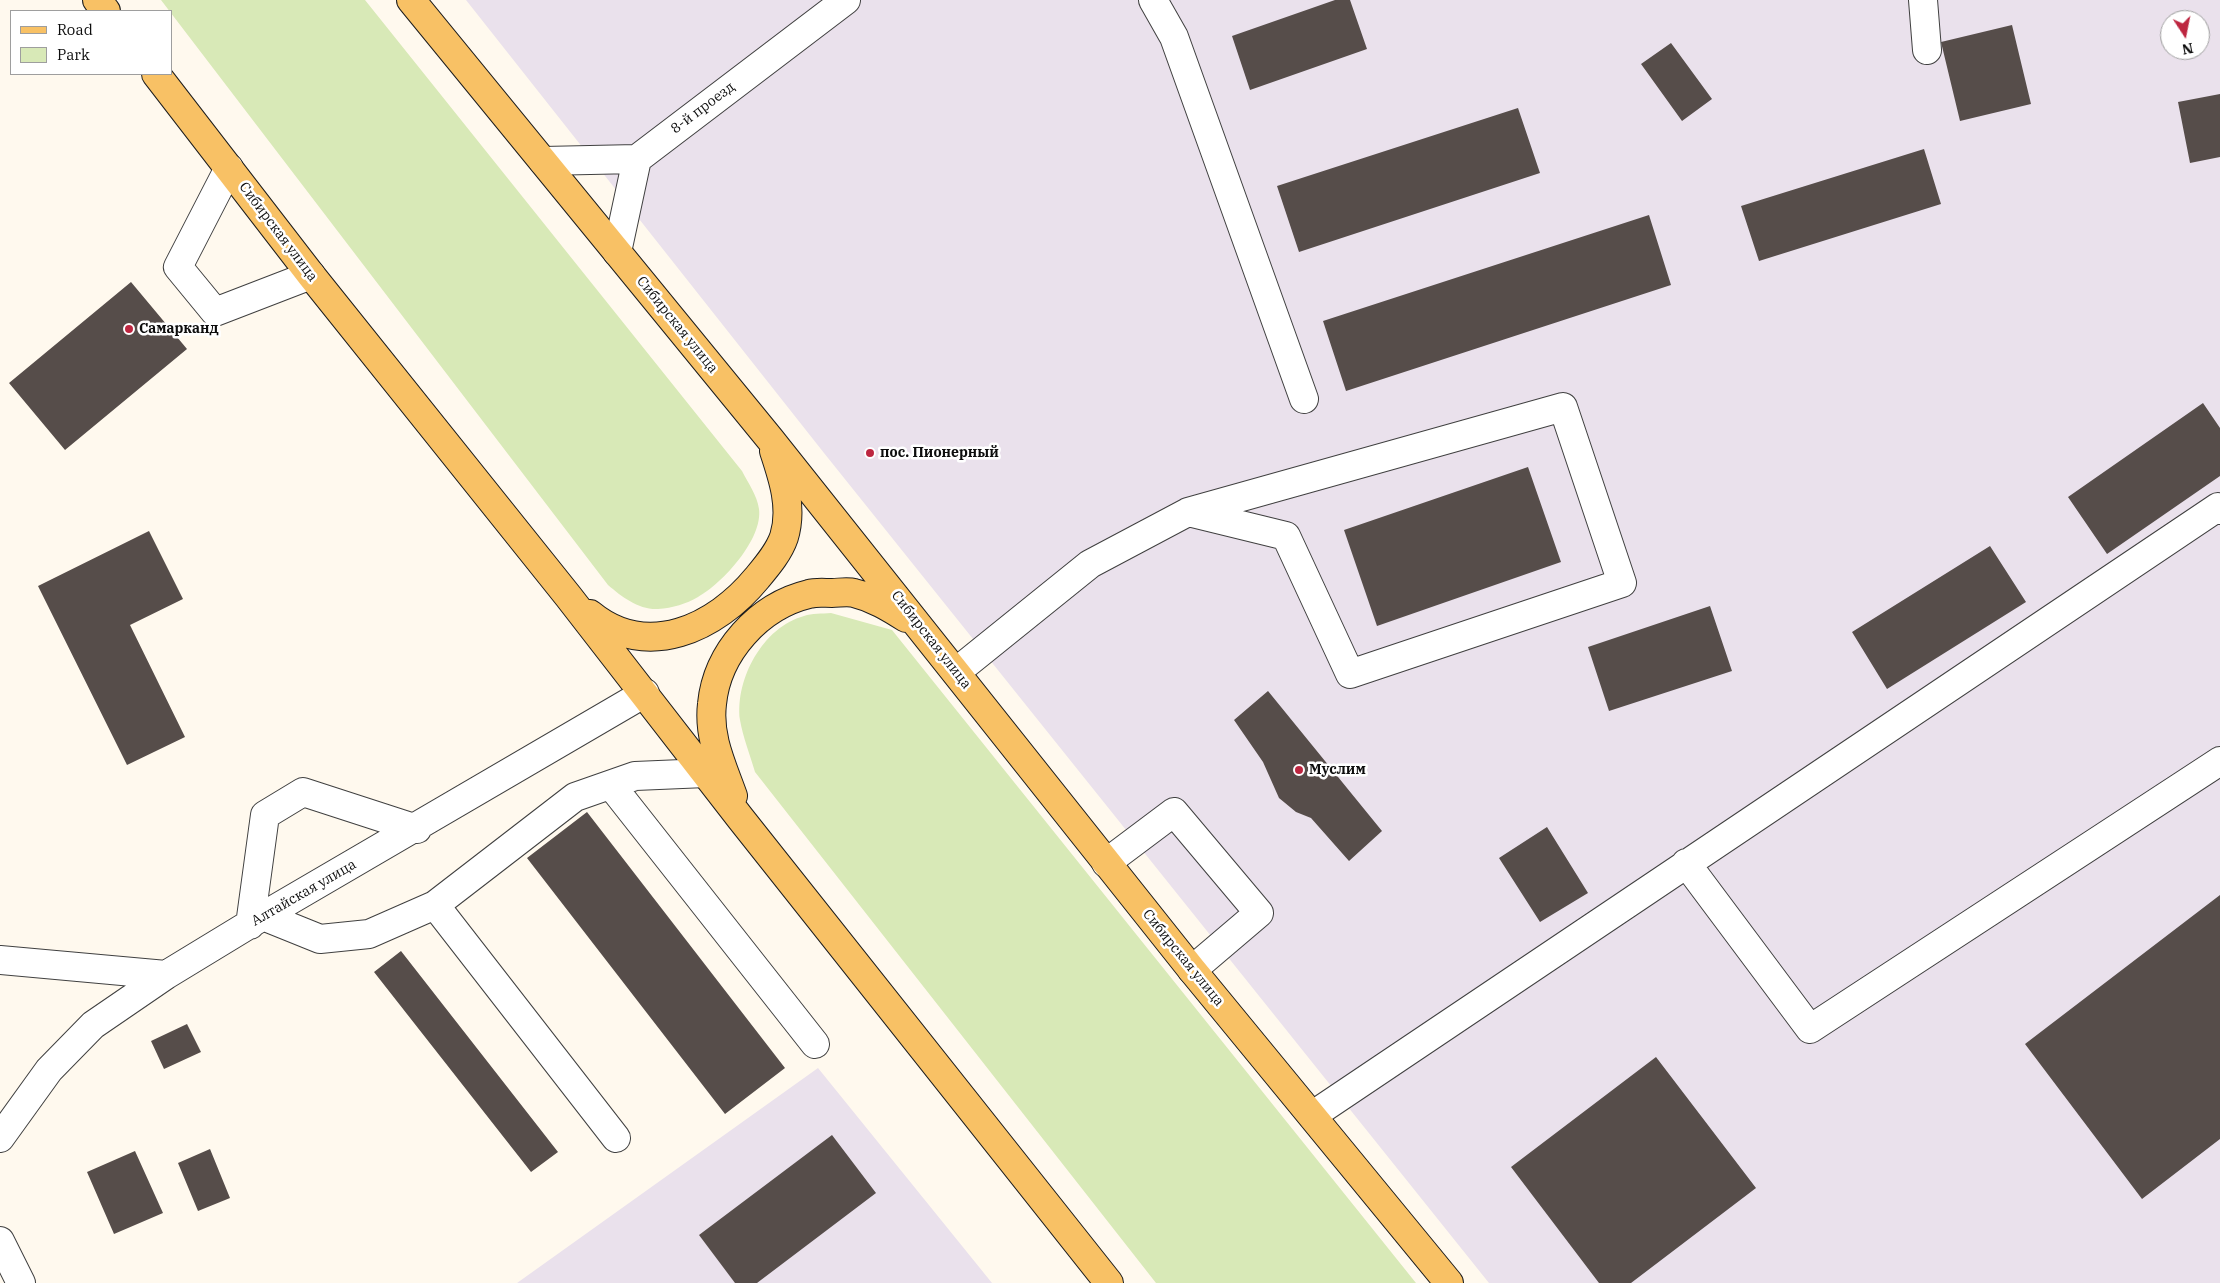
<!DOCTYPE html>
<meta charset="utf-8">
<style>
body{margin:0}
#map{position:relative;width:2220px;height:1283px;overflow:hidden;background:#fff9ee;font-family:"IBM Plex Serif",serif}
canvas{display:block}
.legend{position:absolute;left:10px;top:10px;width:162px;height:65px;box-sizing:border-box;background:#fff;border:1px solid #9e9e9e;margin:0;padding:6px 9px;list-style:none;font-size:15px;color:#0d0d0d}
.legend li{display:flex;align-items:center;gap:10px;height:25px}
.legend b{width:25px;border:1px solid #9e9e9e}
.north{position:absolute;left:2160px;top:10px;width:50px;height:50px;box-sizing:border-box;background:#fff;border:1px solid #9e9e9e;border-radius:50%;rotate:169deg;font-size:14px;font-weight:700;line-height:20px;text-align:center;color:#0d0d0d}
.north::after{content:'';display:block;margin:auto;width:18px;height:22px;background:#bd2640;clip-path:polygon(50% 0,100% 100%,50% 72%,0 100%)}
</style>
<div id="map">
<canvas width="2220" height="1283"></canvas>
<ul class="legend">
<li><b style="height:6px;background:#f8c165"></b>Road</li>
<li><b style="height:14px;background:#d8e9b7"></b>Park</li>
</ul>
<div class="north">N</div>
</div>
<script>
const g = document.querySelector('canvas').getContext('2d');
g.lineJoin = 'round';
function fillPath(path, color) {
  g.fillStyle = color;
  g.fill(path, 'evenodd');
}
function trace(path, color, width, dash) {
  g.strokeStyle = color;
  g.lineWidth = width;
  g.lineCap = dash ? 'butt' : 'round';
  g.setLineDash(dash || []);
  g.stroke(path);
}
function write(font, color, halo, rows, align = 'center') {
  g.font = font + ' "IBM Plex Serif",serif';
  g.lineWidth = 5;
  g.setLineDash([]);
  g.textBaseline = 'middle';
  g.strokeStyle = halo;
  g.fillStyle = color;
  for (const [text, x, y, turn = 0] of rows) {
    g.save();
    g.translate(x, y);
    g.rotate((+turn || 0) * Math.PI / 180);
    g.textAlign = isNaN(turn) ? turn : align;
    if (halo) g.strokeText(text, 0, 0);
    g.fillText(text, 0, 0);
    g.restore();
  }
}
fillPath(new Path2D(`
 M466,0H2220V1283H1489L824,453ZM2170,20H2200V50H2170Z
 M818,1068L992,1283H517Z`), '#eae1ec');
fillPath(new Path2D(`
 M161,0H365L742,471C748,483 757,495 759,509C763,539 723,583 698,597C686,604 673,608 658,609C639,610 622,597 608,585Z
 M831,613L892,630L1416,1283H1156L755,772C750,755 743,737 740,720C735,679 763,627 804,616C812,613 822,614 831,613Z`), '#d8e9b7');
fillPath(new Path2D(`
 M1335,0H1350L1367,49L1250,90L1232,36Z
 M2012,25L2031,104L1960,121L1941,42Z
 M1671,43L1712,99L1682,121L1641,64Z
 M2220,94V157L2190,163L2178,102Z
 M1518,108L1540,173L1299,252L1277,186Z
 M1924,149L1941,204L1759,261L1741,206Z
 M1649,215L1671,285L1346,391L1323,321Z
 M131,282L187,349L65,450L9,383Z
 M2203,403L2220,428V476L2107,554L2068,497Z
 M1528,467L1561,562L1377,626L1344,530Z
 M149,531L183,599L130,625L185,737L127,765L38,586Z
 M1990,546L2026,602L1887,689L1852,632Z
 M1710,606L1732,671L1609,711L1588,647Z
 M1268,691L1382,831L1349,861L1311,818L1296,812L1279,798L1263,762L1234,720Z
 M587,812L785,1068L725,1114L527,858Z
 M1547,827L1588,893L1540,922L1499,858Z
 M2220,895V1139L2142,1199L2025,1044Z
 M401,951L558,1152L531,1172L374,972Z
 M187,1024L201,1052L164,1069L151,1041Z
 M1656,1057L1756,1188L1631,1283H1599L1511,1167Z
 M832,1135L876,1193L757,1283H735L699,1235Z
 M210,1149L230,1198L198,1211L178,1163Z
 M135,1151L163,1213L114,1234L87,1172Z`), '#564d4a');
const minor = new Path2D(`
 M1153,0L1174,37L1304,399
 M1923,0L1927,50
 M543,161L637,159
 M229,168L178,267L215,312L311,275
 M617,252L637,159L846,0
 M956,672L1090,564L1188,512L1286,536L1350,674L1622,583L1563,407L1188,512
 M611,785L815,1044
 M1106,863L1174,812L1259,913L1192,970
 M1686,863L1810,1029L2220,761
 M263,916L320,939L369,934L435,905
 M250,925L265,815L303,792L417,829
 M0,960L166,975
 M1313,1115L2218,507L2220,510
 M0,1138L49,1070L93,1025L166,975L263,916L645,693
 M616,1138L435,905L575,797L635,776L706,773
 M0,1241L21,1283`);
const major = new Path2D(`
 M97,0L106,11
 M411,0L770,439L1192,970L1449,1283
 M156,74L311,275L568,596L741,819L1109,1283
 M590,614C647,661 716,628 757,578C767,566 779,552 784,537C793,508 783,478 774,451
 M733,796C722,765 708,737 712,704C717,652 759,606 809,594C816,592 824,593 832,593C839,593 847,591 854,593C874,598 889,607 906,618`);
trace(minor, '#404040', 30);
trace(major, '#1e1e1e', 30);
trace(minor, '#fff', 28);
trace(major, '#f8c165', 28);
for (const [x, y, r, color] of [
 [129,329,5,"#bd2640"],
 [870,453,5,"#bd2640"],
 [1299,770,5,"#bd2640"]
]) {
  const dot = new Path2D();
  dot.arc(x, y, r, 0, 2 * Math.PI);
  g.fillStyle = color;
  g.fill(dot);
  trace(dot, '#fff', 2);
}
write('14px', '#0d0d0d', '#fff', [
 ["8-й проезд",703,108,-37],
 ["Сибирская улица",278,232,53],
 ["Сибирская улица",677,325,51],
 ["Сибирская улица",931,640,52],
 ["Алтайская улица",304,893,-30],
 ["Сибирская улица",1183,958,51]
]);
write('bold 14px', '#0d0d0d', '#fff', [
 ["Самарканд",139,329],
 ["пос. Пионерный",880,453],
 ["Муслим",1309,770]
], 'left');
</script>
